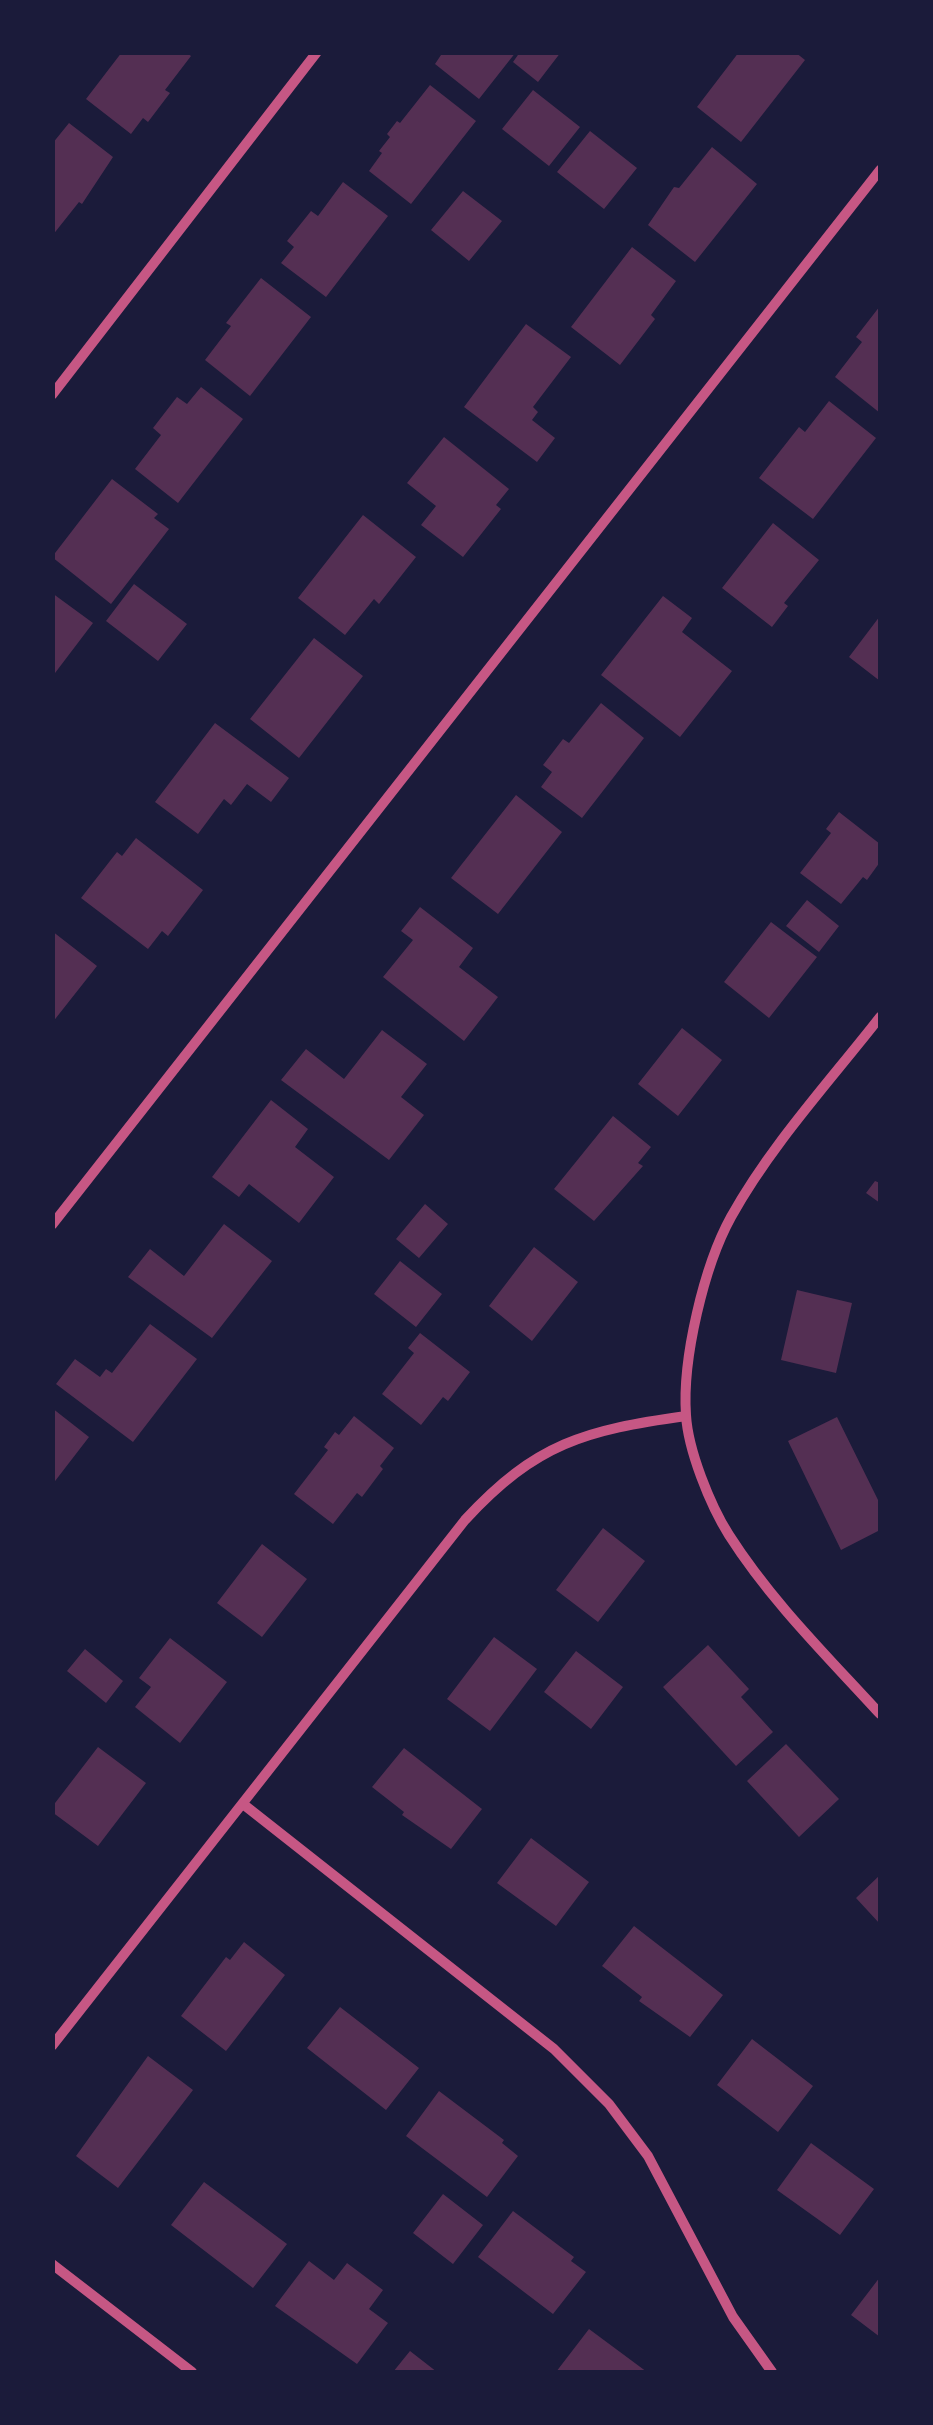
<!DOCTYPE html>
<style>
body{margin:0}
#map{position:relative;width:933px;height:2425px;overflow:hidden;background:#1b1b3a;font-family:"PT Sans",sans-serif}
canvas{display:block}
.frame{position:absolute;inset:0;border:55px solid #1b1b3a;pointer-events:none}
</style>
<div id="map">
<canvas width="933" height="2425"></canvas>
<div class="frame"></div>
</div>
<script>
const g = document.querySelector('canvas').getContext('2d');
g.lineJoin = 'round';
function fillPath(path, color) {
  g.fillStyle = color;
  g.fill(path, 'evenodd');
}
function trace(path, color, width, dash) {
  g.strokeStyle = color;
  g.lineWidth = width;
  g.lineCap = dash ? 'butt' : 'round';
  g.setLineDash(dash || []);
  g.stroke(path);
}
fillPath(new Path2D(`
 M122,52H186L191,56L165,90L170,93L148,122L143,118L131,134L86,99Z
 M443,52H516L479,99L435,64Z
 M520,52H561L538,82L513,62Z
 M739,52H795L805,60L741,142L697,107Z
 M430,85L476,121L411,204L369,171L382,153L379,151L390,137L387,134L397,121L400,123Z
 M533,90L580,127L549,166L502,129Z
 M69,123L113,157L82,204L79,202L52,236V144Z
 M590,131L637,168L604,209L557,172Z
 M712,147L757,184L695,262L648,225L674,187L679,188Z
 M343,182L388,216L326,297L281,263L294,247L287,241L311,211L318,216Z
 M463,191L502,221L469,261L431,230Z
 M632,247L676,281L651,315L655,319L620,365L571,327Z
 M261,278L311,317L250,396L205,360L231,326L226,323Z
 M880,306V413L835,377L862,342L856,337Z
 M526,324L571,357L533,407L538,412L532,420L555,438L537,462L464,407Z
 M201,387L243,419L178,503L135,469L161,435L153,428L177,397L187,404Z
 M829,401L876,438L813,519L759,478L799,427L805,432Z
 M444,437L509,489L496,505L501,509L463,557L421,525L436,506L407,483Z
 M112,479L158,514L154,518L169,529L111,604L52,557Z
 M363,515L416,557L379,604L374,599L345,635L298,598Z
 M773,523L819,560L784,603L788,606L772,627L722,588Z
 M134,584L187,624L158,661L106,621Z
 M52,593L93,623L52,677Z
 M663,596L692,618L682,632L732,671L680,737L601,675Z
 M880,616V681L849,657Z
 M314,638L363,676L299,758L250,719Z
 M601,703L644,738L582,818L541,787L552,772L543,765L563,739L569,743Z
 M215,723L289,778L271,802L247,784L231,805L224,799L198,834L155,802Z
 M516,795L562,832L498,914L451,878Z
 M839,812L880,844V862L867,880L863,877L841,904L800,873L831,833L826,829Z
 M136,838L203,890L168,936L162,931L148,949L81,898L117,852L122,856Z
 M807,900L839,926L819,952L786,926Z
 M420,907L473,948L459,967L498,997L464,1041L383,977L413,940L401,931Z
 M771,922L817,957L769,1018L724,982Z
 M52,931L97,966L52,1023Z
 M682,1028L722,1060L678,1116L638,1084Z
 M382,1030L427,1064L401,1097L424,1115L389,1160L281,1080L306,1049L344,1079Z
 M271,1100L308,1129L295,1147L334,1177L299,1223L249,1184L239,1197L212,1177Z
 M613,1116L651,1147L638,1163L643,1166L594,1221L554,1189Z
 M875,1181L880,1183V1203L866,1193Z
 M425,1204L448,1224L419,1258L396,1239Z
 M224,1224L272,1261L212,1338L128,1277L150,1249L184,1276Z
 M534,1247L578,1282L532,1341L489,1306Z
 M400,1261L442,1294L416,1327L374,1294Z
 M797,1290L852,1303L836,1373L781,1360Z
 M150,1324L197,1359L133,1442L56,1384L75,1359L100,1377L106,1369L112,1373Z
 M420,1333L470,1372L448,1401L443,1397L421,1425L382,1394L414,1353L408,1348Z
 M52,1408L89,1437L52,1485Z
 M354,1416L394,1448L380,1466L383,1469L362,1497L357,1493L333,1524L294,1494L328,1450L324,1447L335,1432L339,1435Z
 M837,1417L880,1504V1530L841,1550L788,1441Z
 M603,1528L645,1561L598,1622L556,1590Z
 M262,1544L307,1579L262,1637L217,1603Z
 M494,1637L537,1669L490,1731L447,1699Z
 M170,1638L227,1682L180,1743L135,1707L151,1687L139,1678Z
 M708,1645L749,1689L741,1697L773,1732L736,1766L663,1687Z
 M85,1649L123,1681L106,1703L67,1671Z
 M576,1651L623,1687L591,1729L544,1692Z
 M786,1744L839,1799L799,1837L747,1781Z
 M98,1747L146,1783L98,1846L52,1812V1807Z
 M404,1748L482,1809L451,1849L402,1815L404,1812L372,1787Z
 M531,1838L589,1882L556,1926L497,1883Z
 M880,1875V1924L856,1898Z
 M634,1926L723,1995L690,2037L639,2001L642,1997L602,1966Z
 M244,1942L285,1975L226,2051L181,2016L226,1957L230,1960Z
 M340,2007L419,2068L386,2110L307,2048Z
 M752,2039L813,2086L778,2132L717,2085Z
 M148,2056L193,2090L118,2188L76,2156Z
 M439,2091L504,2140L502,2143L518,2156L487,2197L406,2136Z
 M811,2143L874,2189L840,2235L777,2190Z
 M204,2182L287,2244L253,2288L171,2225Z
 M443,2194L483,2225L453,2264L413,2233Z
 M513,2211L574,2257L571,2261L586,2272L553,2314L478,2257Z
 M309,2261L334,2280L347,2263L383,2290L369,2309L388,2323L357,2364L275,2306Z
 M880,2277V2337L851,2315Z
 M589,2329L647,2372H556Z
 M410,2351L437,2372H393Z`), '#542f53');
trace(new Path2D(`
 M52,395L317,52
 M880,1017C830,1081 771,1145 731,1217C704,1266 682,1359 686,1415C688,1450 710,1505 729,1535C771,1601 828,1657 880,1714
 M52,1225L880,170
 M243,1804L554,2049L609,2104L648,2156L733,2317L772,2372
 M52,2046L465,1520C536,1443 585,1430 686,1416
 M52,2264L192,2372`), '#c65784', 10);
</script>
